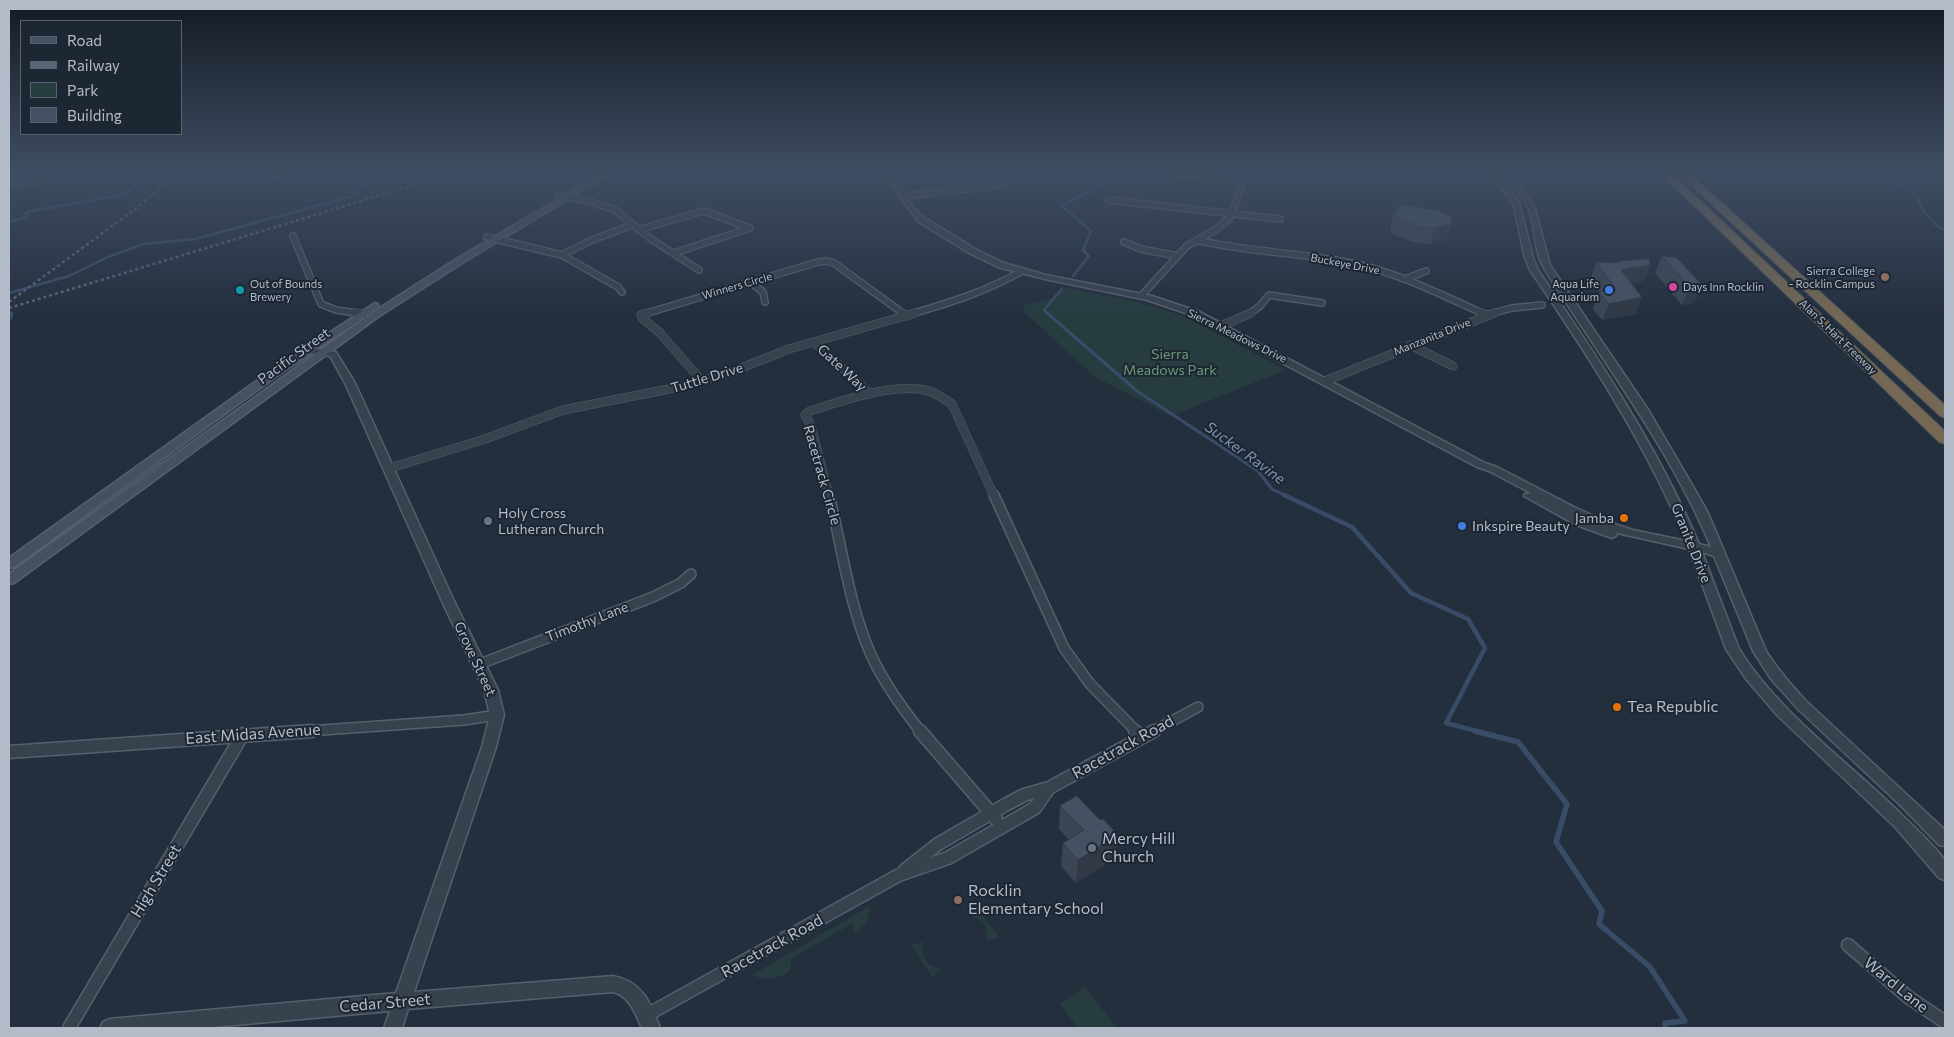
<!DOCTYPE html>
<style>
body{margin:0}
#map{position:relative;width:1954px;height:1037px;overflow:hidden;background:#242f3e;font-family:Commissioner,sans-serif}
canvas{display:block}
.frame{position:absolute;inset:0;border:10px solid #b4bcc9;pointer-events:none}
.legend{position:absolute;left:20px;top:20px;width:162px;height:115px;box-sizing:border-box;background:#1d2633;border:1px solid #59626f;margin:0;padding:6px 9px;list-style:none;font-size:15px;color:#b4bcc9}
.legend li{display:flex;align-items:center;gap:10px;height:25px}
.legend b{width:25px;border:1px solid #59626f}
</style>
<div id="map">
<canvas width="1954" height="1037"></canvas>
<div class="frame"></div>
<ul class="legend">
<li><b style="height:6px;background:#465061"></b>Road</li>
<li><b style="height:6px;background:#5a6575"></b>Railway</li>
<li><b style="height:14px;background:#263c3f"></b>Park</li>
<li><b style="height:14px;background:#455162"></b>Building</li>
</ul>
</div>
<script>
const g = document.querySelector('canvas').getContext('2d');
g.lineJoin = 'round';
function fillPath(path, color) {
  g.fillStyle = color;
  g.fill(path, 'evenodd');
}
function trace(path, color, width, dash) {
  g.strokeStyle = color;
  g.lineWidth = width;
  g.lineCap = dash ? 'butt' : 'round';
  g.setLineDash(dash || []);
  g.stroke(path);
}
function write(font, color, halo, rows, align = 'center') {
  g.font = font + ' Commissioner,sans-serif';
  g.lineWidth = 4;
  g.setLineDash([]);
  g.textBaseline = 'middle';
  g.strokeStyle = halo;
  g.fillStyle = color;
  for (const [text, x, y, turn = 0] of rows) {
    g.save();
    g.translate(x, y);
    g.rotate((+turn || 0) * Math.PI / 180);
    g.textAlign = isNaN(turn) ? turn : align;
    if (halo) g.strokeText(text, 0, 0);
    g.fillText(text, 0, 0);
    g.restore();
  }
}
fillPath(new Path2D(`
 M1062,287L1141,303L1183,316L1286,370L1171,416L1095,377L1024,312V305L1050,299Z
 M975,906L999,937L998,939L986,940C990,926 982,918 968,915Z
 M868,907L871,908L867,921L856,934L854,933L853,923L791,959L790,971C779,979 764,981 752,975Z
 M923,942C921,958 926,965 941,969L934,976L932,977L911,945Z
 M1085,987L1117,1028H1078L1060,1004Z`), '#263c3f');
trace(new Path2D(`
 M1887,173L1895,181L1916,195L1924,212L1936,225L1945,230
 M9,222L27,217L29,215L24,214L27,212L126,194L138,184L144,173
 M1073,276L1089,256L1083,250L1091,231L1061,205L1101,187L1113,173
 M9,293L69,276L108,257L143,244L195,239L339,200L355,195V189L379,179L404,173
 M9,312L12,314
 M1049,314L1044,310L1062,289`), '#394c67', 2.5);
trace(new Path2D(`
 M1047,313L1137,391L1258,471L1272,489L1287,496
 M9,318H11L12,313`), '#394c67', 3);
trace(new Path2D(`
 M1284,495L1352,527L1411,593L1468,619L1485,648L1446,723L1480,732`), '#394c67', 4.5);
trace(new Path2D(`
 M1475,731L1518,742L1567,804L1556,842L1602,911L1599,924L1650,967L1685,1021L1665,1023L1666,1028`), '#394c67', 5.5);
const minorFar3 = new Path2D(`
 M276,174L282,173
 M9,186L43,179L50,173
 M558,195L592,202L615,210L651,239L699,270
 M902,196L1003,185
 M1109,200L1280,219
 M638,230L704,211L750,228L674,253
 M293,236L321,304L336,310L363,314
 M487,237L562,255L618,287L622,292
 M1197,240C1249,253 1304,252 1356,264C1401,274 1442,295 1484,314
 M1124,242L1141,249L1178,256
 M562,255L592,240L632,225
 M1405,279L1426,271
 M750,282L763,292L765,302
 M1141,296L1187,246L1215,230L1229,219L1241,189L1240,184L1235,181L1170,173
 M644,314L818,262L827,261L834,263L904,314
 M911,314C949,303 985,292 1020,272
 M1249,314L1260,306L1269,295L1322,303
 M1489,314L1512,308L1542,305`);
const minorFar2 = new Path2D(`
 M356,313L363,314
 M648,313L641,315L643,319L659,332L701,380
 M902,313L906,316
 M1481,313L1486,315
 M1221,326L1251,313
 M814,342L870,394
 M1410,345L1453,366
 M1325,381L1494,313
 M390,468L485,439L563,410L674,388L726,374L789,349L915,313
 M829,496L811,426L805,415L810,411C842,401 892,383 925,390C935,392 943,398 952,404L994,496`);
const minorFar1 = new Path2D(`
 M829,495C842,547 849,605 871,655C884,683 902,708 921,732
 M994,495L1064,648L1090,684L1137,732
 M480,664L653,597L681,583L691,574
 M294,732L464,720L497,715
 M1152,732L1198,707`);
const minor = new Path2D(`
 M920,731L996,819
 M1135,731L1142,737
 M9,752L312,731
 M905,870L938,844L1007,804L1024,795L1049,788L1154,731
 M1848,945L1908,997L1945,1022
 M645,1016L899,875L948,858L1035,808L1049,788
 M69,1028L243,734`);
const tertiary = new Path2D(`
 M884,173H890L916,211L925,218L975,249L1004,263L1046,275L1152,296L1200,312L1485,463L1497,467L1574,507L1605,521L1633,530L1686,541C1646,444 1589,357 1530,270L1525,258L1513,202L1489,173H1496L1519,202L1533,258L1538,270C1598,358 1657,445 1699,544L1711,547C1669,446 1601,360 1544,268C1534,252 1535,226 1529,209C1523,195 1510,185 1501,173H1508L1528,197L1535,209L1550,265L1647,408L1691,483L1708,513L1766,651C1778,670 1792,686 1807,702L1945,830V846L1939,845L1899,804L1798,709L1771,679L1753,651L1714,556L1702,552L1739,649C1779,713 1847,761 1901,814C1910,823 1940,851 1945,861C1947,866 1945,875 1945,880L1939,878L1895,827L1778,716L1746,679L1726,649L1689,549L1617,533L1616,536L1612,538L1576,525L1524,496L1525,494L1531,493L1489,471L1477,467L1194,316L1147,300L1045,279L998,267L969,253L919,222L912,213Z
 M310,348L336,352L355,383L454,601L498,690L504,715L496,747L414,992L613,976C643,982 650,1002 660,1028H642C635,1014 630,996 613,992L408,1009L402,1028H384L390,1011L202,1028H100L103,1022L109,1019L396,993L482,747L490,715L484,690L442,601L345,383L330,356L307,353L306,351Z`);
const secondary = new Path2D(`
 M603,173H611L459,265L378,317L14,583L9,584V574L372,313L453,261Z
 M375,303L378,304V308L277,376L14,567L9,568V558L269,372Z`);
const motorway = new Path2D(`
 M1660,173H1671L1945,431V444L1939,442Z
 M1678,173H1689L1945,405V418L1940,416Z`);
trace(minorFar3, '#565f6c', 8);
trace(minorFar2, '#565f6c', 9);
trace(minorFar1, '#565f6c', 12);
trace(minor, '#565f6c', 15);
trace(tertiary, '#565f6c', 3);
trace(secondary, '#565f6c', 3);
trace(motorway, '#434c59', 2);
trace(minorFar3, '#38414e', 5.5);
trace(minorFar2, '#38414e', 8);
trace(minorFar1, '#38414e', 9);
trace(minor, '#38414e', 12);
fillPath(tertiary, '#38414e');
fillPath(secondary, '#465061');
fillPath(motorway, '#746855');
trace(new Path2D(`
 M9,302L138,207L178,173
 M9,308L453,173`), '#5a6575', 2.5, [3, 3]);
fillPath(new Path2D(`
 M1394,212L1452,223L1447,239L1430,244L1416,243L1394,235L1390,229Z
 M1662,256L1702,285L1694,303L1682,305L1655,273Z
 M1596,262L1650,265L1644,281L1631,283L1636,314L1602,320L1593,309L1599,292H1600L1591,278Z
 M1060,806L1100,820L1118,835L1116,858L1076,883L1061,866L1063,843L1069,840L1059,829Z`), '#3b4654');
fillPath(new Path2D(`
 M1452,223L1447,239L1430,244L1435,228Z
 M1650,265L1644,281L1615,286L1621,270Z
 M1702,285L1694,303L1682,305L1690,287Z
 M1642,297L1636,314L1602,320L1609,304Z
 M1118,835L1116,858L1076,883L1078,860Z`), '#303945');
const building = new Path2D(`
 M1402,205L1439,211L1451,216L1452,223L1435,228L1420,227L1398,218L1394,212Z
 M1662,256L1677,258L1702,285L1690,287Z
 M1649,259L1650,265L1621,270L1642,297L1609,304L1599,292L1616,289L1596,262L1616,263L1620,261Z
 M1077,796L1100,820L1103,819L1118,835L1078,860L1063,843L1084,830L1060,806Z`);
fillPath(building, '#455162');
trace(building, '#303945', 1);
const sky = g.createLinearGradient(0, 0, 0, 318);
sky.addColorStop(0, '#141a22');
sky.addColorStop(0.54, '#3f4d63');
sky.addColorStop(1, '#3f4d6300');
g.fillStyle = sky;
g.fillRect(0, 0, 1954, 318);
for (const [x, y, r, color] of [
 [1885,277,5,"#8d6e63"],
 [1673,287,5,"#d1479c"],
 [240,290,5,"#0f9aa8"],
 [1609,290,5,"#3f7fe0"],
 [1624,518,5,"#e8710a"],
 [488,521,5,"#6b7280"],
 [1462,526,5,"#3f7fe0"],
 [1617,707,5,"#e8710a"],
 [1092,848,5,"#6b7280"],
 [958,900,5,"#8d6e63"]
]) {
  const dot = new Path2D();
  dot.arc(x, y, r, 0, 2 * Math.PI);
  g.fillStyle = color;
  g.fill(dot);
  trace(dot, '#1d2633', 2);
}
write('11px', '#b4bcc9', '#1d2633', [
 ["Buckeye Drive",1345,264,11],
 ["Winners Circle",737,286,-16],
 ["Sierra Meadows Drive",1237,336,26],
 ["Manzanita Drive",1432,337,-22],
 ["Alan S. Hart Freeway",1838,337,44]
]);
write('11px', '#b4bcc9', '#1d2633', [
 ["Sierra College",1875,271],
 ["- Rocklin Campus",1875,284],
 ["Out of Bounds",250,284,"left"],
 ["Brewery",250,297,"left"],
 ["Aqua Life",1599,284],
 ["Aquarium",1599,297],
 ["Days Inn Rocklin",1683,287,"left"]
], 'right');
write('14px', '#6b9a76', '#1d2633', [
 ["Sierra",1170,354],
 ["Meadows Park",1170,370]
]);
write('14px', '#b4bcc9', '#1d2633', [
 ["Pacific Street",294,356,-36],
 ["Gate Way",842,368,43],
 ["Tuttle Drive",707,378,-17],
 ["Racetrack Circle",822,475,74],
 ["Granite Drive",1691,543,68],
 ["Timothy Lane",587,622,-21],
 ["Grove Street",475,659,65]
]);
write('14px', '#b4bcc9', '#1d2633', [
 ["Holy Cross",498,513],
 ["Lutheran Church",498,529],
 ["Jamba",1614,518,"right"],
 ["Inkspire Beauty",1472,526]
], 'left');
write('italic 15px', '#7c92b1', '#1d2633', [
 ["Sucker Ravine",1245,453,36]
]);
write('16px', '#b4bcc9', '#1d2633', [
 ["Tea Republic",1627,707],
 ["Mercy Hill",1102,839],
 ["Church",1102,857],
 ["Rocklin",968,891],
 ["Elementary School",968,909]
], 'left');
write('16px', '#b4bcc9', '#1d2633', [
 ["East Midas Avenue",253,734,-4],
 ["Racetrack Road",1123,747,-29],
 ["High Street",156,881,-59],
 ["Racetrack Road",772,946,-29],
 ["Ward Lane",1896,985,39],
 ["Cedar Street",385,1003,-5]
]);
</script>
